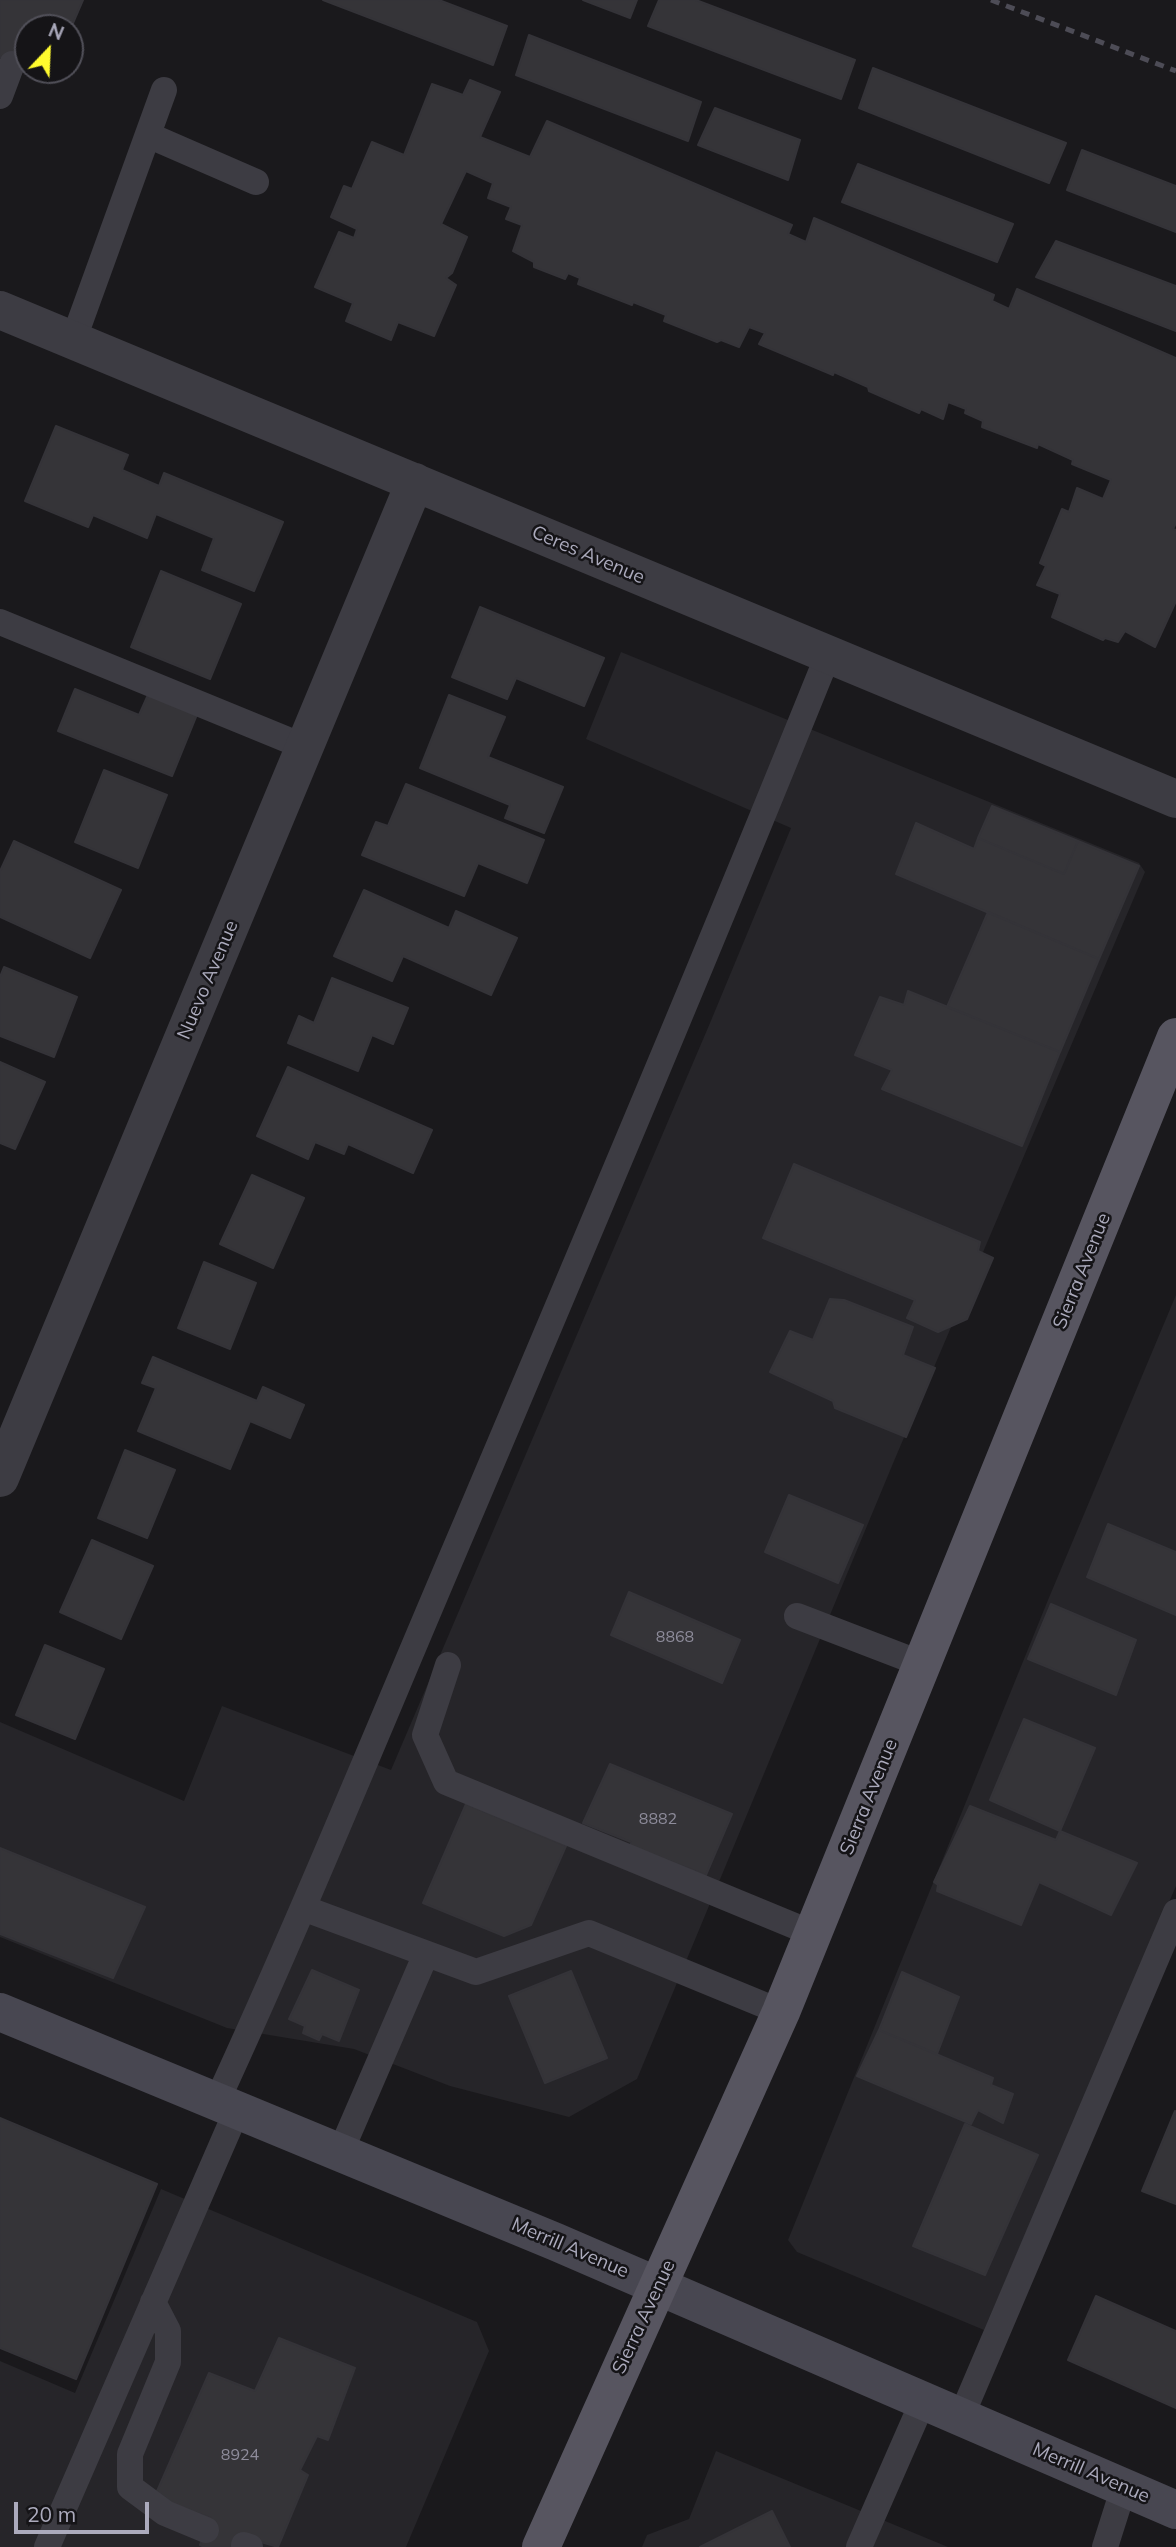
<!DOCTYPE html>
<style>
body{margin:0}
#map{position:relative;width:1176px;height:2547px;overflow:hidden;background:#1a191c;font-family:Mulish,sans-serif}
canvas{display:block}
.north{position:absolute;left:14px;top:14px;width:70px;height:70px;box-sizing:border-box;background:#151417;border:2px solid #515059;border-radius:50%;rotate:23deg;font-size:19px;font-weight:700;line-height:28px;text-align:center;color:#abaabc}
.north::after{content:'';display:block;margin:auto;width:24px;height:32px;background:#fffb2e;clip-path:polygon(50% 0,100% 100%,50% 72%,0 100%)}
.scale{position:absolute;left:14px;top:2502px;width:135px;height:32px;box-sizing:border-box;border:4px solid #abaabc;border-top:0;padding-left:9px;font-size:21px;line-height:24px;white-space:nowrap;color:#abaabc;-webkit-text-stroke:5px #151417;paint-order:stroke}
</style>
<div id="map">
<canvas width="1176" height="2547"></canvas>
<div class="north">N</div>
<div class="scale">20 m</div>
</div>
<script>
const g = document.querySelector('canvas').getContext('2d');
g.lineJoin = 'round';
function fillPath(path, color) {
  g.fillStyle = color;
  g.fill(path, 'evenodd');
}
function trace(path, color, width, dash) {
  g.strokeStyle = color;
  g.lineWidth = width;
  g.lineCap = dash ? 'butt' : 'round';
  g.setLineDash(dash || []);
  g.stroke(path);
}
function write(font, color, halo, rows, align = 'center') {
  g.font = font + ' Mulish,sans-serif';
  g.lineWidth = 5;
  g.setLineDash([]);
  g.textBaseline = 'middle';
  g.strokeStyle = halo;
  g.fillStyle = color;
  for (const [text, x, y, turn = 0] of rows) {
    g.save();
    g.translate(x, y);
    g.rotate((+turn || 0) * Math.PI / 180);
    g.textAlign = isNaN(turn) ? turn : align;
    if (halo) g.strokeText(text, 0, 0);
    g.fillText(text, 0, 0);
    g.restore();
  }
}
fillPath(new Path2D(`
 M621,652L1139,863L1145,872L894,1461L637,2079L569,2117L450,2086L354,2049L227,2028L0,1937V1722L184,1801L222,1706L391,1770L710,1023L791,828L586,739Z
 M1176,1295V1886L984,2330L797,2252L788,2240L1048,1600Z
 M161,2189L477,2322L489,2351L406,2547H0V2361L75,2393Z
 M716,2451L948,2547H642L647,2535L689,2519Z`), '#262529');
const building = new Path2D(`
 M0,0H83L70,30V28H28V70L0,57Z
 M323,0H439L507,26L493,65Z
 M583,0H637L630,18Z
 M659,0H696L855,60L841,99L648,26Z
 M529,35L701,102L688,141L516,75Z
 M873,68L1066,143L1049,183L859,108Z
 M29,70H53L49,79Z
 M470,80L500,92L480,137L530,157L547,121L792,225L788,234L806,242L814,218L994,295L992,301L1009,309L1017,289L1176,358V523L1173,529L1176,530V601L1155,647L1125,631L1118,642L1105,638L1103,640L1052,617L1060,594L1037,585L1046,566L1040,563L1062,509L1069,512L1077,488L1103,499L1111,480L1072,464L1073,460L1038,444L1037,448L982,427L983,421L965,413L966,409L948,402L943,419L921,409L919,413L869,391L868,387L834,372L833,375L759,344L765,333L749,327L739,347L721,340L717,342L664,321L666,315L633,302L632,305L578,284L580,278L568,273L565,279L534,267V262L513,251L522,225L506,219L511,207L488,198L493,183L466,171L441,224L467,237L452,273L446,278L456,285L434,336L398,322L391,340L346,321L353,303L315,287L339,232L354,238L357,229L331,217L344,186L352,189L372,142L404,155L432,84L463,95Z
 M715,108L800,140L788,180L698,145Z
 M1082,150L1176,186V232L1067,190Z
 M858,164L1013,224L997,262L842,202Z
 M1056,241L1176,286V331L1036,277Z
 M56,426L128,455L122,470L159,486L164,473L283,522L254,591L202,570L214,538L156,514L147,538L93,515L88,527L25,501Z
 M161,571L241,604L210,679L131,647Z
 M480,607L604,658L584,706L516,678L507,699L452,677Z
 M151,688L200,707L172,776L58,731L75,689L139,715Z
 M449,695L505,717L488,757L563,787L544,833L505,818L510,805L420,768Z
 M104,770L167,795L138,868L75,842Z
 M406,784L544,840L527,883L478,863L464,896L362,855L376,822L388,826Z
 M992,806L1078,841L1064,874L978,838Z
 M916,823L974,849L978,838L1064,874L1078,841L1139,866L1099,959L896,874Z
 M14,841L121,890L90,958L0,917V871Z
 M364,890L449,928L456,911L517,938L491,995L403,956L392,981L334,956Z
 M988,912L1099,959L1060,1052L947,1007Z
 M4,967L77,997L54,1057L0,1036V977Z
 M332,978L408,1008L393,1044L372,1035L358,1071L288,1043L299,1016L314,1023Z
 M908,991L1060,1052L1022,1146L882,1089L892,1070L855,1055L880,997L904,1005Z
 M0,1062L45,1082L15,1149L0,1143Z
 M288,1067L432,1130L413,1173L348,1144L344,1154L315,1142L308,1159L257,1136Z
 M794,1164L980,1242L978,1251L993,1258L967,1319L938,1332L907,1318L915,1300L763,1238Z
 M252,1175L304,1198L273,1268L220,1244Z
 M204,1262L256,1283L230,1349L178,1328Z
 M830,1299L844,1300L913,1327L903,1355L935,1368L906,1437L835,1408L833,1401L770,1372L790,1331L813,1340Z
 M153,1357L257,1401L263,1387L304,1405L290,1438L250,1421L230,1469L138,1431L156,1388L142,1383Z
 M125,1450L175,1470L147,1538L98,1518Z
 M789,1495L863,1525L838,1583L765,1552Z
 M1108,1524L1176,1552V1615L1087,1577Z
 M92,1540L153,1566L121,1639L60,1612Z
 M629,1592L740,1640L722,1683L611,1635Z
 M1051,1604L1136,1640L1116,1695L1028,1659Z
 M45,1645L104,1669L75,1739L16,1715Z
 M1024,1719L1095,1748L1060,1831L990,1800Z
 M610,1764L732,1814L706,1875L631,1847V1842L583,1823Z
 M466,1804L566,1846L531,1925L504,1936L423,1903Z
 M970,1806L1056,1840L1060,1831L1137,1863L1111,1915L1039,1882L1021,1925L937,1891L938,1885L934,1882Z
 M0,1848L145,1907L113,1978L0,1934Z
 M312,1970L359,1990L339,2041L322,2034L319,2040L303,2033L305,2026L289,2019Z
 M571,1971L607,2058L545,2083L509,1996Z
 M902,1972L959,1997L937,2054L879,2030Z
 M879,2030L993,2078L991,2085L1013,2094L1003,2123L978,2110L971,2124L857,2076Z
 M1175,2111L1176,2112V2204L1142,2191Z
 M0,2118L157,2184L76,2379L0,2348Z
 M965,2124L1038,2155L985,2275L913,2246Z
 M1096,2296L1176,2331V2408L1068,2360Z
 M279,2338L355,2368L328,2440L317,2436L300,2470L308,2475L278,2547L247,2538L243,2547H204L200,2545L211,2518L154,2498L209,2373L255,2391Z
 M772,2511L790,2547H700Z`);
fillPath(building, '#353438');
trace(building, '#343338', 2);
trace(new Path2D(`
 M0,96L12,64
 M148,135L256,182
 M73,341L164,90
 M0,622L305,747
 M797,1616L922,1664
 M448,1665L425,1735L446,1782L814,1934
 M303,1908L476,1972L589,1933L781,2012
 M217,2101C305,1910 384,1715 467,1521C589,1233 711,945 828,655
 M340,2153L426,1954
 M153,2302L168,2331V2362L130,2454V2487L165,2513L206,2530
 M961,2417L1176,1912
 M244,2545L250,2547
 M47,2547L237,2110
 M859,2547L923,2401
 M1105,2547L1124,2487`), '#3d3c43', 26);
trace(new Path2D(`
 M0,310L1176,799
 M0,1478L415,482`), '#3d3c43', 38);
trace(new Path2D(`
 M0,2012L556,2242L1176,2510`), '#484751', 38);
trace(new Path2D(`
 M541,2547L781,2012L1176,1037`), '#575560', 38);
trace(new Path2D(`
 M991,0L1176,71`), '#4d4c56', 5, [9, 7]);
write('16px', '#8e8c9b', null, [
 ["8868",675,1637],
 ["8882",658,1819],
 ["8924",240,2455]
]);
write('19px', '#abaabc', '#151417', [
 ["Ceres Avenue",588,555,23],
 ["Nuevo Avenue",208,980,-67],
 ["Sierra Avenue",1082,1271,-68],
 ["Sierra Avenue",869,1797,-68],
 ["Merrill Avenue",570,2248,23],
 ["Sierra Avenue",644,2317,-65],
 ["Merrill Avenue",1091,2473,23]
]);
</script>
